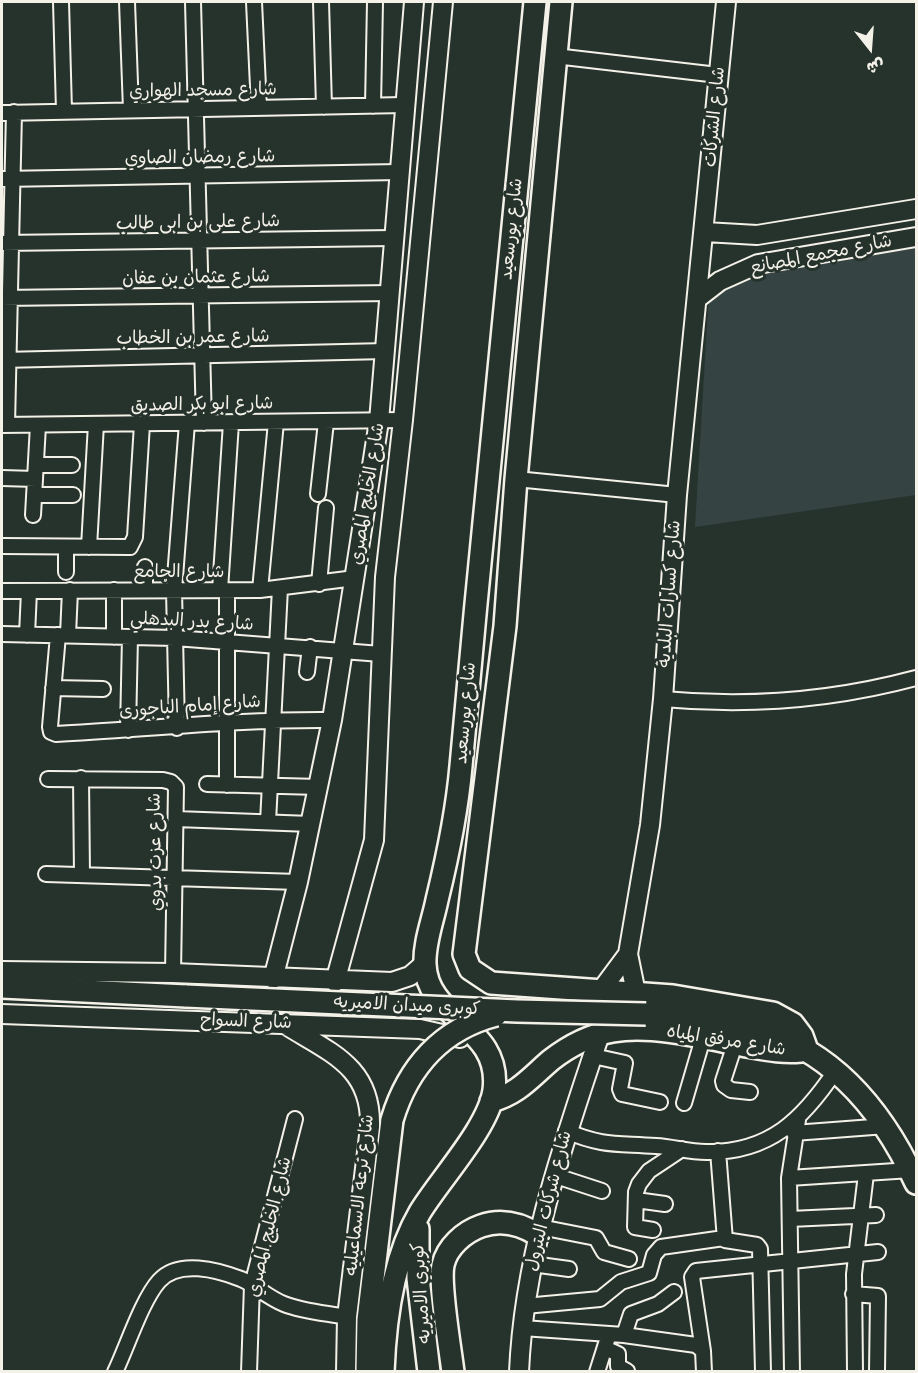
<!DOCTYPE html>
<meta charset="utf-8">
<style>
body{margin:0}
#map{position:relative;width:918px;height:1373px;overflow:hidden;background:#26332d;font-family:"Balsamiq Sans","Playpen Sans Arabic",sans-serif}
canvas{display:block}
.frame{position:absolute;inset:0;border:3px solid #f4f1e8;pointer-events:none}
.north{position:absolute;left:840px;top:18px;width:60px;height:60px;-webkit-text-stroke:4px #26332d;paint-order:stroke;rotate:163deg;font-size:16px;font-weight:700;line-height:24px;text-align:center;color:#f4f1e8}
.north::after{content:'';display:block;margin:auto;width:21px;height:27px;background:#f4f1e8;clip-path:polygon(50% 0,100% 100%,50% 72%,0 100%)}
</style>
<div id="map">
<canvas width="918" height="1373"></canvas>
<div class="frame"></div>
<div class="north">ش</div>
</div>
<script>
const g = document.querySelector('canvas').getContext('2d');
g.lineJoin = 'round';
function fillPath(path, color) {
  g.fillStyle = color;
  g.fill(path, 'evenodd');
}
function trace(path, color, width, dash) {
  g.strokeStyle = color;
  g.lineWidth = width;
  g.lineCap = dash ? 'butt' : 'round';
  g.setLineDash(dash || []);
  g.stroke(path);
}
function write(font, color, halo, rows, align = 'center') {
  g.font = font + ' "Balsamiq Sans","Playpen Sans Arabic",sans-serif';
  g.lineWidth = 6;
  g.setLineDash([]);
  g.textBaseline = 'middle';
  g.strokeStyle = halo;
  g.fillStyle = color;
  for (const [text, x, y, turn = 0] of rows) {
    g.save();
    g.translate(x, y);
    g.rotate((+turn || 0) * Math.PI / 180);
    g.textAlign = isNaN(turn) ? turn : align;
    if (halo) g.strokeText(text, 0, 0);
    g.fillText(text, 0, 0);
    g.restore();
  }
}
fillPath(new Path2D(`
 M916,242V495L695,527L709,292L754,267Z`), '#354343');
const street = new Path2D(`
 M61,2L64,111
 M127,2L131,110
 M193,2L204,423
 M254,2L259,108
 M321,2L324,107
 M555,56L718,75
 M373,106L375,2
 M2,113L404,105
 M2,179L399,172
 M2,243L394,238
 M2,298L391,293
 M2,360L386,351
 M2,425L403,420
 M7,425L14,112
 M36,465H72
 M2,478L35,479
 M516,479L677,495
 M318,494L326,422
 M34,495H73
 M33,515L38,425
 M2,546L130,547L135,537L142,424
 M66,547V572
 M89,547L96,424
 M319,584L326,508
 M114,590V637
 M145,590V567
 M220,590L231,423
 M260,590L276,422
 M2,591L260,590L355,578
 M2,634L175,638L381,654
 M27,635L29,591
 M58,635L50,727L51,732L56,734C148,729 240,719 332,720
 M68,635L70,590
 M307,672L310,647
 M53,688L103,689
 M663,699C748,707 834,700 916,678
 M177,728L174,590L187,423
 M128,730L130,637
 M81,778L82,875
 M48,779L163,780L171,782L176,787L173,973
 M207,784L319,787
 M227,785V590
 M176,819L311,824
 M268,822L280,588
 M46,874L298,882
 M735,1044L723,1081L724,1085L731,1090L750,1092
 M593,1056L625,1063L620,1089L622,1094L660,1102
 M684,1103L703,1038
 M566,1131C604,1147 618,1143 656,1146C673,1147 689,1152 706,1152C770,1153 803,1119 836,1070
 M794,1133L886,1126
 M718,1151L725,1240L757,1245L760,1249L763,1372
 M553,1175L602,1191
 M789,1178L911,1170
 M636,1200L665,1204
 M790,1219L876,1215
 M540,1227L596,1238L604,1252L629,1259
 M653,1230L635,1227L636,1192L639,1184L649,1171L682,1149
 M532,1264L569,1269
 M853,1294L878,1296L877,1372
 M525,1306L600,1299L621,1282L649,1273L654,1255L661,1247L724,1238
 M522,1328L624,1335L696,1345L703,1351L704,1372
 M624,1335L631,1314L658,1304L674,1292
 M605,1348L618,1354V1366L627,1371
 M703,1351L692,1277L696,1271L878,1252
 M115,1372C127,1347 142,1300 159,1281C178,1259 218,1270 241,1279C257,1286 268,1298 284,1304C304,1312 326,1313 347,1317
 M249,1372L252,1285L295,1119
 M597,1372L609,1334
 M792,1372L789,1178L798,1120
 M855,1372L854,1274L866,1174`);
const secondary = new Path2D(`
 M705,232L757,235L916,209
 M698,298L720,281L758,264L916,237
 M2,971L173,973L392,982L410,976L425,963
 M273,979L298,882L332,720L379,421L414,2
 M335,982L374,840L385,577L403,420L443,2
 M602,989L628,954
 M636,993L628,954L650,825L663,699L677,495L726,2
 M2,1014L420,1029L460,1038
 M286,1025C331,1053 372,1067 370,1127L347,1317L346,1372
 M519,1372C524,1254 563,1145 600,1034`);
const primary = new Path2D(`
 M561,2L516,479L505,626L464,954L470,969L491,983L673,996L773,1013L793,1024L802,1036L807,1050
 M2,987L186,996
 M646,1014C681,1018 717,1019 751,1028C832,1048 883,1111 916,1183
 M491,1101C518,1094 531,1077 551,1060C569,1046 591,1035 613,1031C653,1024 706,1038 746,1046C764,1049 782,1053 801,1051
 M418,1229V1278L429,1372
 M367,1372L368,1320L392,1120
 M383,1372C385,1319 393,1258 420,1212C440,1179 489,1127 494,1090C502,1026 427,1020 425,964C424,943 433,920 437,900C448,855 457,812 461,766C484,511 510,256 535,2
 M453,1372C450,1347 439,1285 443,1265C447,1247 464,1232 481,1226C501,1219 521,1224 538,1235`);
trace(street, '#f4f1e8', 18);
trace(secondary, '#f4f1e8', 22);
trace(primary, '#f4f1e8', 26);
trace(street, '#26332d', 14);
trace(secondary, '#26332d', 18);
trace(primary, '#26332d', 21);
const primaryBridge = new Path2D(`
 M186,996L517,1011L646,1014
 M392,1120C408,1067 442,1029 496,1015`);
trace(primaryBridge, '#f4f1e8', 26, []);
trace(primaryBridge, '#26332d', 21);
write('18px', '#f4f1e8', '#26332d', [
 ["شارع مسجد الهواري",203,91,-1],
 ["شارع الشركات",715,117,-85],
 ["شارع رمضان الصاوي",200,158,-1],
 ["شارع على بن ابى طالب",198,223,-1],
 ["شارع بورسعيد",512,229,-84],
 ["شارع مجمع المصانع",821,255,-11],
 ["شارع عثمان بن عفان",196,278,-1],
 ["شارع عمر بن الخطاب",193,338,-1],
 ["شارع ابو بكر الصديق",202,405,-1],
 ["شارع الخليج المصري",368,494,-81],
 ["شارع الجامع",179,572],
 ["شارع كسارات البلدية",670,594,-86],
 ["شارع بدر البدهلي",192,622,3],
 ["شارع إمام الباجورى",190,707,-4],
 ["شارع بورسعيد",466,713,-85],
 ["شارع عزت بدوي",156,852,-91],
 ["كوبرى ميدان الاميريه",407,1006,3],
 ["شارع السواح",246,1022,2],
 ["شارع مرفق المياه",726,1041,9],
 ["شارع ترعه الاسماعيليه",360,1195,-84],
 ["شارع شركات البترول",549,1201,-76],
 ["شارع الخليج المصري",270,1227,-77],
 ["كوبري الاميريه",422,1293,-94]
]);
</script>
